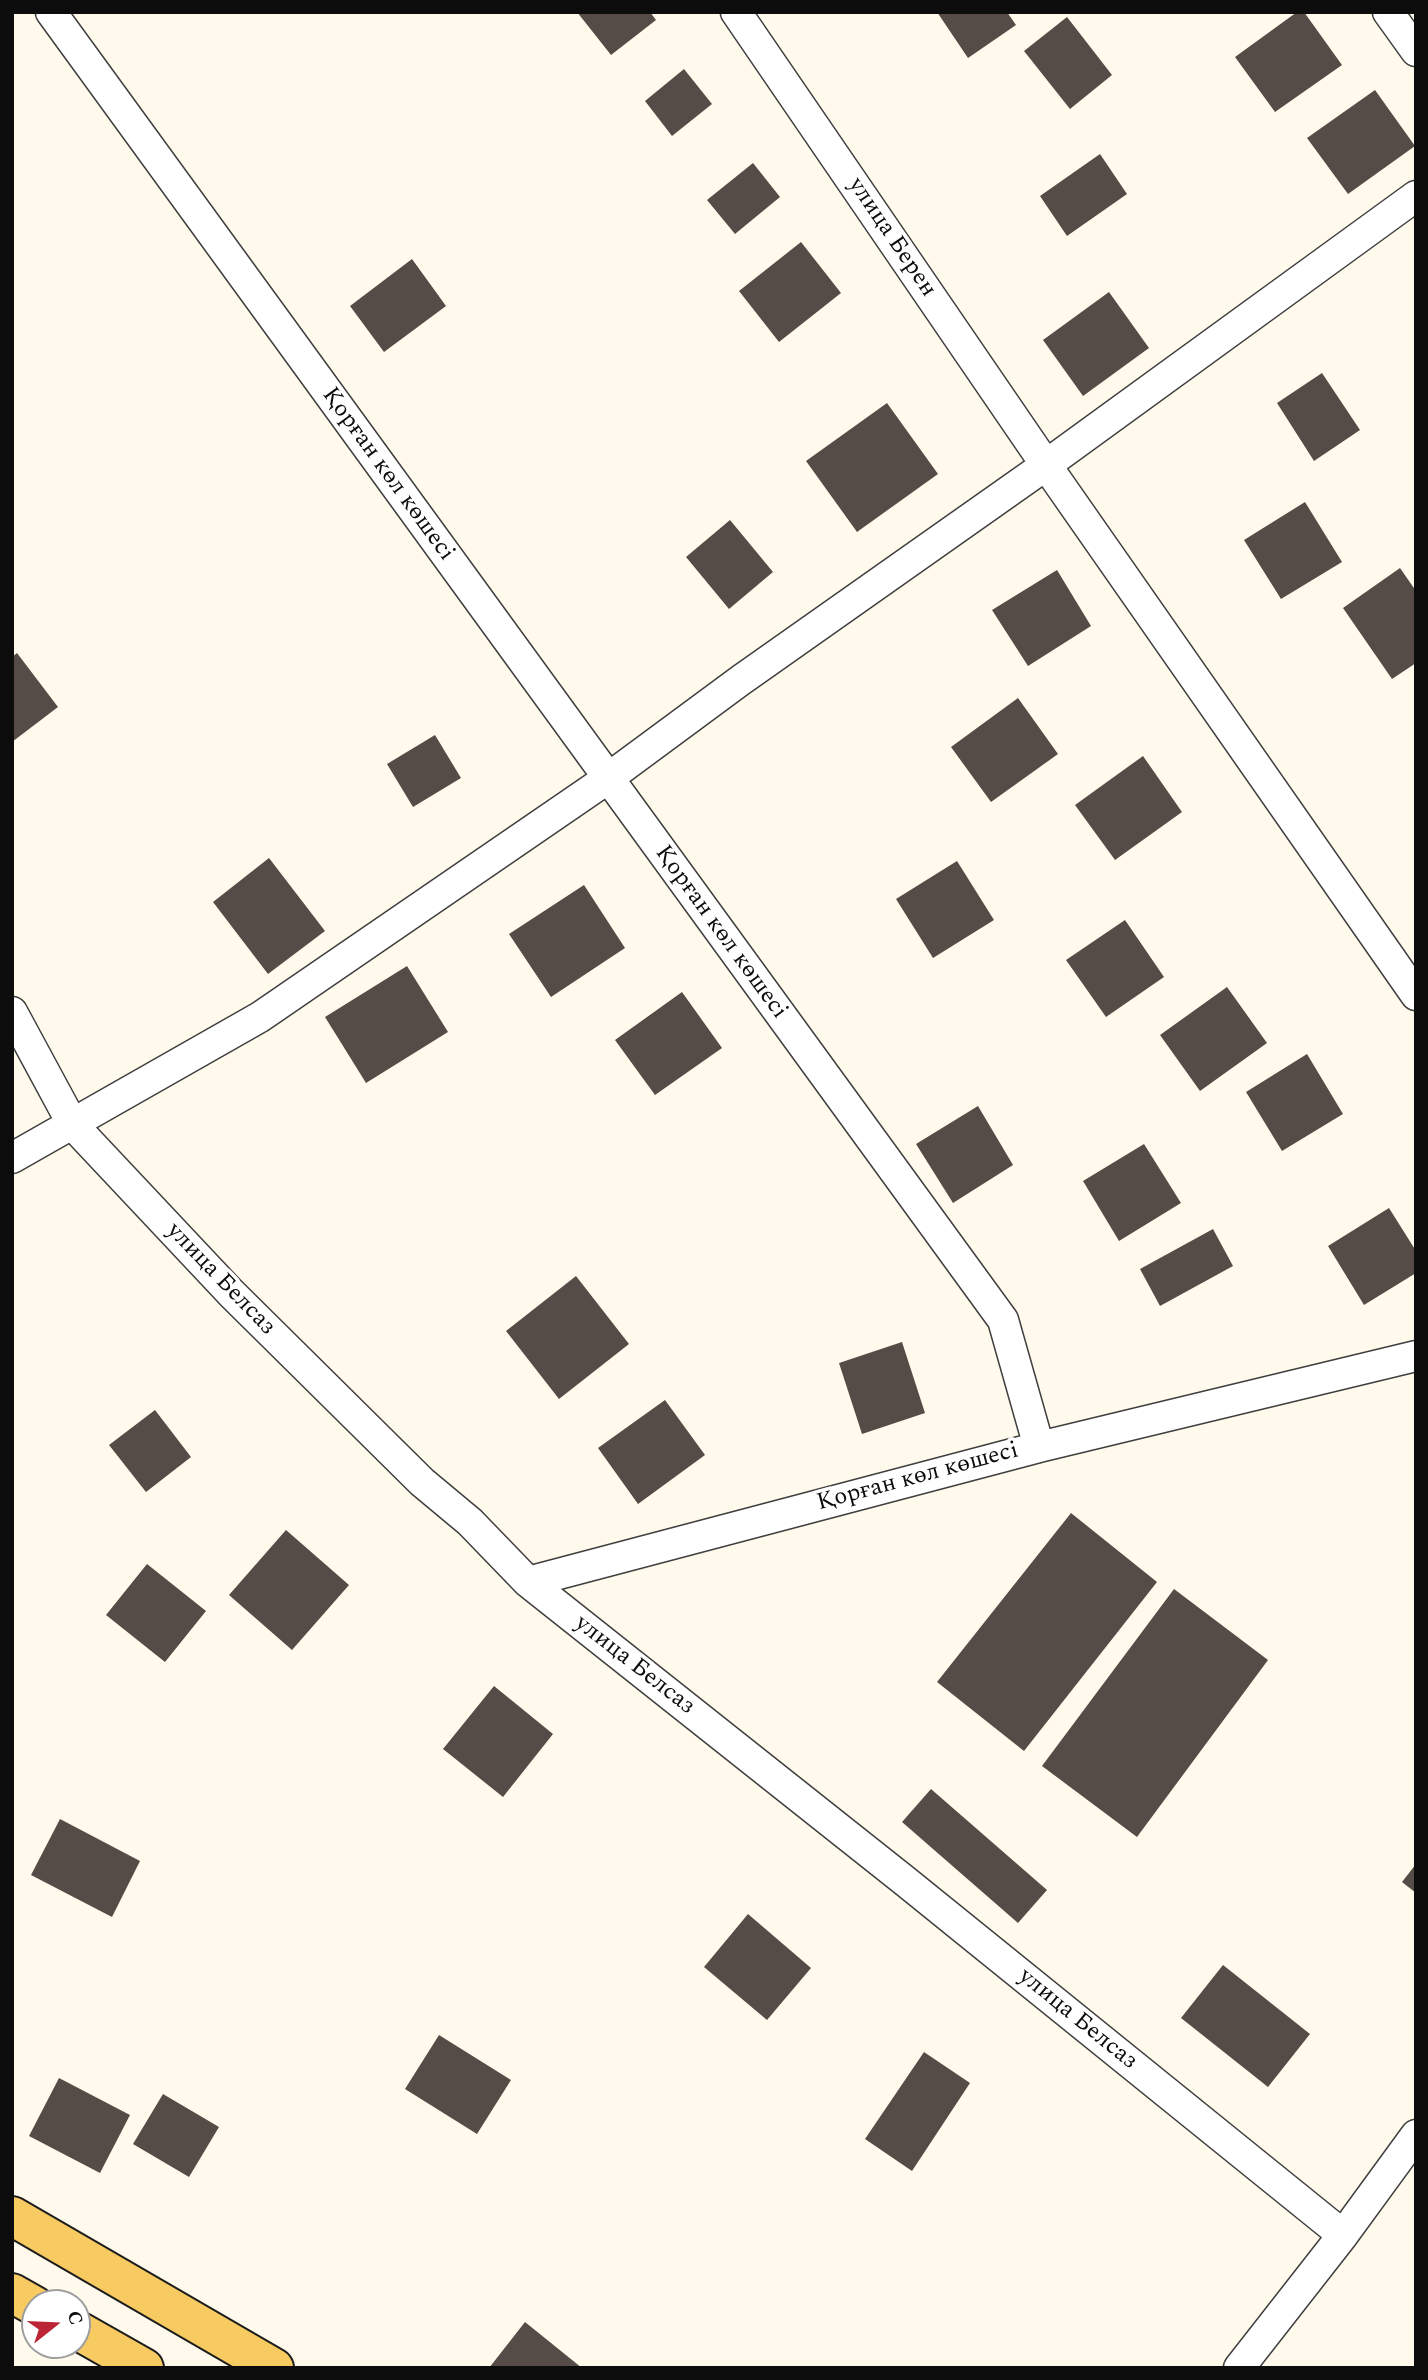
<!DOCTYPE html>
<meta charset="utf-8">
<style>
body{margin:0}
#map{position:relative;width:1428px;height:2380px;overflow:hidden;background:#fffaeb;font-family:Spectral,serif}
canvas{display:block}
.frame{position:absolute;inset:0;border:14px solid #0c0c0c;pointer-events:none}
.north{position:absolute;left:21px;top:2289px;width:70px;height:70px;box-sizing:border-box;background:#fff;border:2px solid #9e9e9e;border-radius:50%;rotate:72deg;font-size:19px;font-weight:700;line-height:28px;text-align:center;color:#0c0c0c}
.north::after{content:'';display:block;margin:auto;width:24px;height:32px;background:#bb2535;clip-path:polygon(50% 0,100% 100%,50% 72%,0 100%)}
</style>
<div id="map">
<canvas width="1428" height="2380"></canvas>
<div class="frame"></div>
<div class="north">С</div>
</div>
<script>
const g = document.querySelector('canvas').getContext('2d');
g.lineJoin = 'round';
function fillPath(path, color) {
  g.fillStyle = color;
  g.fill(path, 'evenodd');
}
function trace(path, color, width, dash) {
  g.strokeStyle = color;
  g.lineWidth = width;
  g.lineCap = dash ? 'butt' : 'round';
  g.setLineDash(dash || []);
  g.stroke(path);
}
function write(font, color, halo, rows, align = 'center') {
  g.font = font + ' Spectral,serif';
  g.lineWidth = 7;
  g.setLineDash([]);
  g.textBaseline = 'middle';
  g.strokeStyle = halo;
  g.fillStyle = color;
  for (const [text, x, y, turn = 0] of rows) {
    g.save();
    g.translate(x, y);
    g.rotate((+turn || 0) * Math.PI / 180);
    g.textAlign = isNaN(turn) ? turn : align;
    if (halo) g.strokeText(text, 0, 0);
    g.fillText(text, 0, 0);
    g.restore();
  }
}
fillPath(new Path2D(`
 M577,12H650L656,20L611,55Z
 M937,12H1007L1016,25L968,58Z
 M1297,12H1304L1342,65L1275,112L1235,57Z
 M1067,17L1112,75L1070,109L1024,51Z
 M684,69L712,104L672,136L645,101Z
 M1375,90L1415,146L1348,194L1307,138Z
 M1100,154L1127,194L1067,236L1040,196Z
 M753,163L780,197L735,234L707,200Z
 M801,242L841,293L779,342L739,291Z
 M412,259L446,306L384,352L350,306Z
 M1109,292L1149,348L1083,396L1043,340Z
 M1322,373L1360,430L1314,461L1277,403Z
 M887,403L938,474L857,532L806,461Z
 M1305,502L1342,562L1281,599L1244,540Z
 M730,520L773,572L729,609L686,557Z
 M1400,568L1416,591V663L1392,679L1343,608Z
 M1057,570L1091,626L1028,666L992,610Z
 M17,653L58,707L12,742V657Z
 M1018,698L1058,754L991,802L951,747Z
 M435,735L461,778L413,807L387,764Z
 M1143,756L1182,812L1115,860L1075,805Z
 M269,858L325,931L268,974L213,902Z
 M957,861L994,920L933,958L896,899Z
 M584,885L625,948L551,997L509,934Z
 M1125,920L1164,977L1106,1017L1066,960Z
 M407,966L448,1032L366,1083L325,1017Z
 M1227,987L1267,1043L1200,1091L1160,1035Z
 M682,992L722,1048L655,1095L615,1040Z
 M1307,1054L1343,1114L1282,1151L1246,1092Z
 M978,1106L1013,1165L953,1203L916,1144Z
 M1144,1144L1181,1203L1119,1241L1083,1181Z
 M1389,1208L1416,1251V1273L1364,1305L1328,1246Z
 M1213,1229L1233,1266L1160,1306L1140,1269Z
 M576,1276L629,1344L559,1399L506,1331Z
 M902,1342L925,1413L862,1434L839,1363Z
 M665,1400L705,1455L638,1504L598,1448Z
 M155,1410L191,1457L146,1492L109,1445Z
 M1071,1513L1157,1582L1024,1751L937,1682Z
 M286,1530L349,1585L292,1650L229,1595Z
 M147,1564L206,1611L165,1662L106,1615Z
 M1174,1589L1268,1660L1137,1837L1042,1766Z
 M494,1686L553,1734L503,1797L443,1749Z
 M931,1789L1047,1890L1018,1923L902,1822Z
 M60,1819L140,1861L112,1917L31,1875Z
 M1416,1864V1893L1402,1882Z
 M748,1914L811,1968L767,2020L704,1967Z
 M1223,1965L1310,2034L1268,2087L1181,2018Z
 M439,2035L511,2080L477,2134L405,2089Z
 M924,2052L970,2083L912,2171L865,2139Z
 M59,2078L130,2115L100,2173L29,2136Z
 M163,2094L219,2127L189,2177L133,2144Z
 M525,2322L582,2368H489Z`), '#554c48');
const minor = new Path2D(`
 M51,12L1003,1320L1039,1447L528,1582
 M736,12L1046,465L1416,995
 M1388,12L1416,51
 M12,1012L73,1125L231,1293L422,1482L470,1522L528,1582L905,1881L1343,2235
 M12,1158L260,1017L607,779L741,680L1046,465L1416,196
 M1039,1447L1416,1356
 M1239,2368L1343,2235L1416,2135`);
const primary = new Path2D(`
 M12,2216L274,2368
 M12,2293L35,2306
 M77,2330L144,2368`);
trace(minor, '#3f3f3f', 33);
trace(primary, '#1d1d1d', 42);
trace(minor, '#fff', 30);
trace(primary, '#f8cb62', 38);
write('24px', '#0c0c0c', '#fff', [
 ["улица Берен",891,238,56],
 ["Қорған көл көшесі",387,475,54],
 ["Қорған көл көшесі",720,933,54],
 ["улица Белсаз",220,1280,46],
 ["Қорған көл көшесі",918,1478,-15],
 ["улица Белсаз",634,1666,38],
 ["улица Белсаз",1077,2020,39]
]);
</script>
